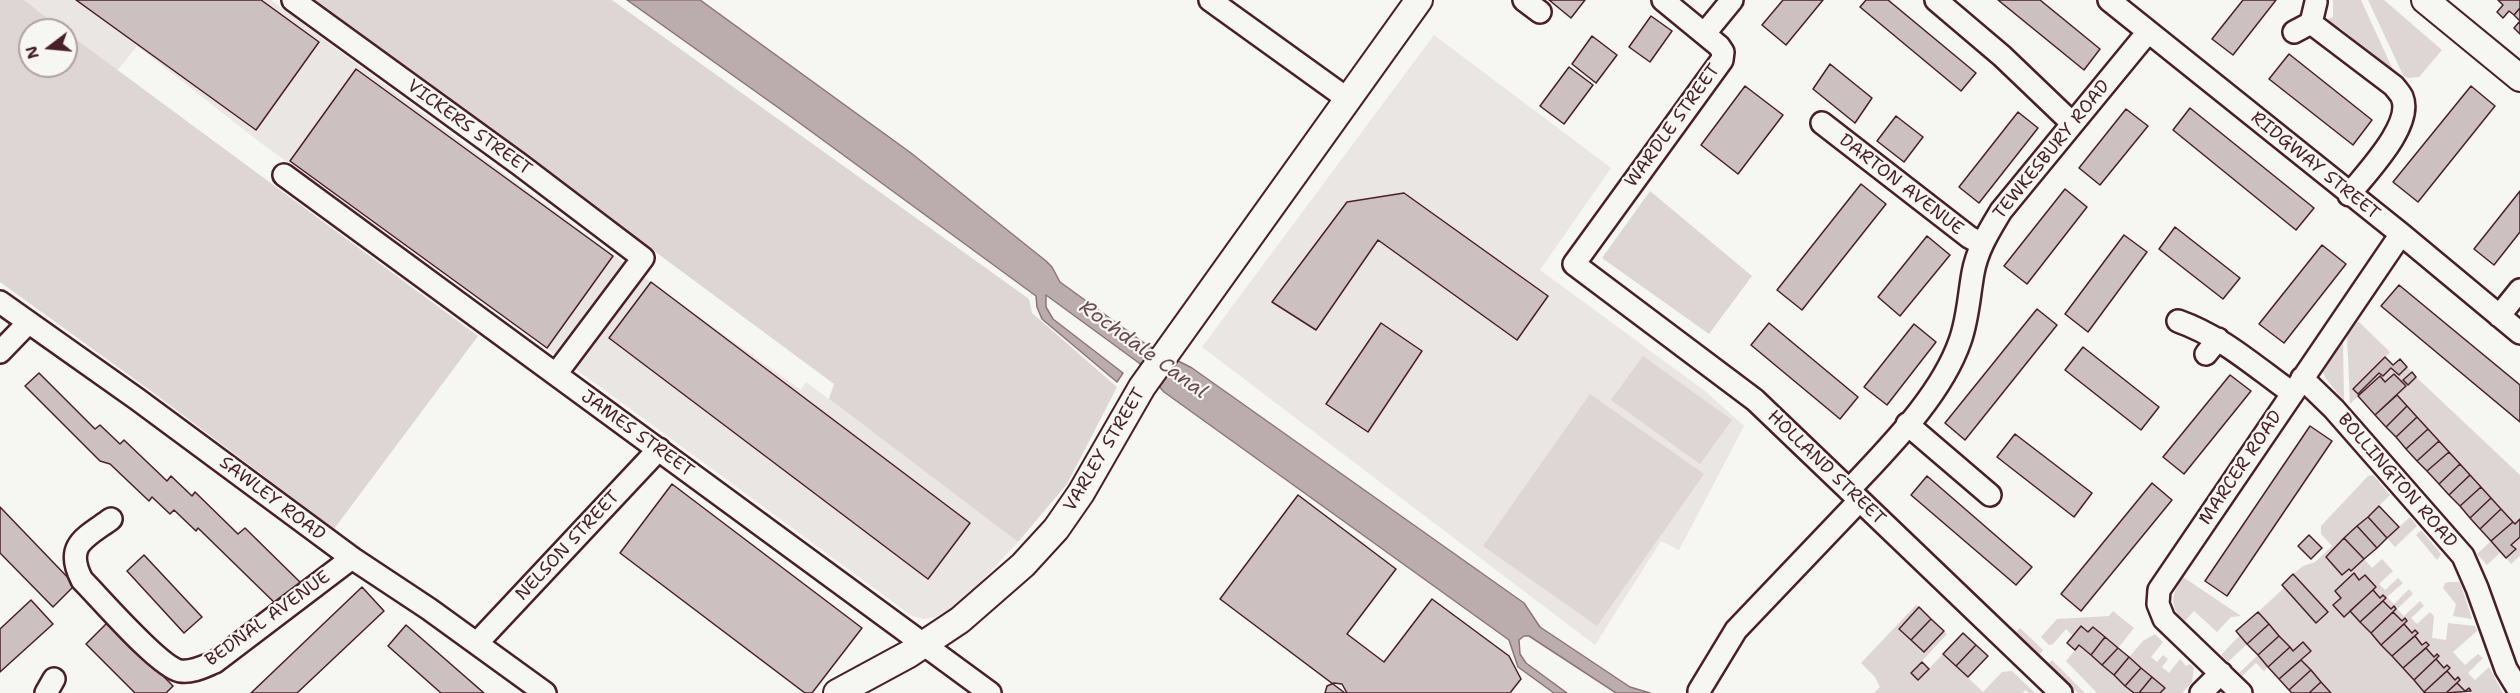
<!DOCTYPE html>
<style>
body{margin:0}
#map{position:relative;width:2520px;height:693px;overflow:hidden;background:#f6f6f2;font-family:"Shantell Sans",sans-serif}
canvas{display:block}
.north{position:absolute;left:18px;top:18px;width:60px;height:60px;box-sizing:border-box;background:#f6f6f2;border:2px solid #b1a0a2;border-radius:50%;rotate:254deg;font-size:16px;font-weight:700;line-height:24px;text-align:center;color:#4a1f2b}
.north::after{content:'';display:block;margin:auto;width:21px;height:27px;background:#4a1f2b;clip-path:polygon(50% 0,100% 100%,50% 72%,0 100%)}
</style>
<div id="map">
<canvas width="2520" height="693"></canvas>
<div class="north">N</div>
</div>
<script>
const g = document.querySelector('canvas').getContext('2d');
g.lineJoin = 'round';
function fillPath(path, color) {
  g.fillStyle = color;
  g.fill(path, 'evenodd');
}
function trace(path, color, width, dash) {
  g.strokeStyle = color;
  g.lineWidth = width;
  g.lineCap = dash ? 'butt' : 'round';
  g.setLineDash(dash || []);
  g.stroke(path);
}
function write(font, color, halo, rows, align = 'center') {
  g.font = font + ' "Shantell Sans",sans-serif';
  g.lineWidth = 4.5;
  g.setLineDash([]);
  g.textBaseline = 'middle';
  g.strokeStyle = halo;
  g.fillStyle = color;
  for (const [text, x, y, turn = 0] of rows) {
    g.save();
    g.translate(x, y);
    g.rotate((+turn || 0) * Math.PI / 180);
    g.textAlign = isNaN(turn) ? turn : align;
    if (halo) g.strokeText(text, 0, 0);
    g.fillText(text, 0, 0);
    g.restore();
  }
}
fillPath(new Path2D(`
 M24,0H271L627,265L801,390L806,382L1018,542L961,603L935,617L924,619L912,616L617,399L261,143L137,46L117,71Z
 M1434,35L1611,168L1540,270L1705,391L1744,426L1679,550L1661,541L1595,645L1202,347Z`), '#e9e6e3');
fillPath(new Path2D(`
 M0,0H24L63,30H30V66H66V32L478,336L334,529L155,394L0,282Z
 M315,0H612L1029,299L1032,313L1117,387L1067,484L1018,542L829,399L834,384Z
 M2333,0H2361L2394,72L2340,28L2334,31L2326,20L2333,17Z
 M2368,0H2384L2442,50L2419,77L2408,78L2403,75Z
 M1650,191L1752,276L1709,334L1602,258Z
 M2358,321L2390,352L2353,389L2358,394L2379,373L2383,376L2391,368L2399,375L2407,367L2412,372L2403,380L2407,385L2416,377L2520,475V519L2515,524L2397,395L2406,386L2394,374L2385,382L2379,376L2350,404L2347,336Z
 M2343,342L2344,401L2326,379L2323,372Z
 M1643,356L1732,420L1700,464L1611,400Z
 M1590,394L1704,474L1597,626L1483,546Z
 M2373,475L2390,495L2326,557L2342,575L2349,569L2351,570L2364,559L2372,568L2382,559L2393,571L2379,584L2385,590L2398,578L2403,583L2387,597L2394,604L2409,589L2413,594L2397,609L2404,616L2420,601L2424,606L2411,618L2417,624L2430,612L2434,616L2432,638L2446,640L2448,623L2475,626L2477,631L2453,652L2465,665L2478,654L2483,658L2468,673L2475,680L2489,667L2503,693H2469L2471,691L2469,689L2465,691L2457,683L2460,680L2458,677L2455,680L2447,671L2450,668H2444L2436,659L2439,656L2437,654L2434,657L2426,648L2428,645L2426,642L2422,645L2415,636L2418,633L2415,630L2412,633L2404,624L2407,621L2405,618L2402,621L2393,612L2396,609L2394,607L2391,609L2383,601L2386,598L2384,595L2380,598L2373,590L2375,587L2365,575L2359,580L2353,573L2335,591L2341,598L2333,605L2350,611L2426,693H2331L2301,660L2311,650L2303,642L2293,651L2258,612L2284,588L2316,623L2327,613L2293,574L2303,566L2315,562L2332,546L2321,534V526L2368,476Z
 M2410,517L2417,526L2395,547L2387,538Z
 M2421,530L2441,554L2437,560L2416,535Z
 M2520,537V556L2511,564L2506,558L2516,550L2511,545Z
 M2491,541L2501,552L2487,565L2477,554Z
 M2183,577L2241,616L2231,617L2217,632L2194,611L2184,622C2169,606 2171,594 2183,577Z
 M2450,582H2460L2472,619L2453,616L2456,604L2443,588L2445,583Z
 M1916,605L1919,607L1899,628L1911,640L1944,631L1947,634L1911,673L1918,680L1943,654L1983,692L2002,672L2012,671L2035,693H2029L2025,690L2022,693H1874L1880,687L1875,677L1861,663Z
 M2113,611L2134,628L2118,648L2094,627L2088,632L2073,636L2066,629L2053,644L2049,645L2041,637L2057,619L2109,616Z
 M2020,628L2043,650L2039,655L2015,633Z
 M2155,634L2163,642L2151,657L2157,662L2163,655L2168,659L2162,667L2169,673L2180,659L2186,666L2190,664L2194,668L2192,682L2182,693H2160L2164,688L2129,657L2143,641Z
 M2240,635L2247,644L2228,662L2221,655Z
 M2079,645L2134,693H2097L2066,661Z
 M2258,655L2268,667L2264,671L2256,663L2242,676L2239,673Z
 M2052,660L2085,693H2078L2048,664Z`), '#ddd6d5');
const water = new Path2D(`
 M627,0H700L911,153L1046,261L1052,267L1060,282L1147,345L1192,368L1524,603L1540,627L1630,687L1650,693H1616L1529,636H1524L1519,640L1520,654L1526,663L1567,693H1554L1518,667L1509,640L1164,392L1139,363L1046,295V307L1053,319L1123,373L1117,382L1042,319L1037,307L1036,296L790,116Z`);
fillPath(water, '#bbadae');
trace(water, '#8e747a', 1.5);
const building = new Path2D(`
 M76,0H261L319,42L256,130Z
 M1549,0H1585L1571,18Z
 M1783,0H1823L1786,45L1762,25Z
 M1866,0H1888L1976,73L1961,91L1860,7Z
 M1998,0H2040L2100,49L2084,70Z
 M2243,0H2276L2233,55L2212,39Z
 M2498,0H2520V8L2514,15L2509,11L2503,18L2497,12L2503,5Z
 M2520,8V21L2514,15Z
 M1651,16L1672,31L1650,62L1629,47Z
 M2520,21V34L2514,28Z
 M1592,36L1617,55L1596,83L1572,64Z
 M2289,54L2372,120L2353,145L2269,79Z
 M1830,64L1872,98L1855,123L1813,89Z
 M1569,67L1593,85L1564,124L1540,106Z
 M356,69L613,256L547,348L290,161Z
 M1745,86L1783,115L1738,174L1701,145Z
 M2471,86L2495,106L2418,202L2393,182Z
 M2190,108L2314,208L2296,230L2173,130Z
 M2126,109L2148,126L2100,185L2079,168Z
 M2018,112L2038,128L1979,203L1959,187Z
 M1896,116L1923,137L1904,162L1877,141Z
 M1861,184L1886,204L1802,310L1777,290Z
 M2065,189L2087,207L2027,284L2004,266Z
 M2520,191V232L2494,265L2474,249Z
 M1404,193L1548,296L1517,340L1378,240L1316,330L1272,302L1347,202Z
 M2175,227L2240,278L2223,299L2159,249Z
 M2124,235L2147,252L2088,332L2065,314Z
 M1927,236L1950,255L1900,316L1878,297Z
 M2322,245L2346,264L2284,343L2259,324Z
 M651,282L970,523L928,579L609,338Z
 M2399,285L2520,385V422L2381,306Z
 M2037,309L2057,325L1965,440L1945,423Z
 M1381,323L1422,351L1368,432L1326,404Z
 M1769,323L1858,397L1840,419L1751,345Z
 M1914,324L1936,342L1887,405L1864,387Z
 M2083,347L2159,407L2141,430L2065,370Z
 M2385,357L2393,365L2400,359L2407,367L2399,375L2391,368L2383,376L2379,373L2358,394L2353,389Z
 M2412,372L2416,377L2408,385L2403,380Z
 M39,373L95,429L100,425L120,444L124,440L167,481L171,476L192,496L195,492L238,534L245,528L304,586L281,609L198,528L196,531L174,510L170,514L152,497L149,501L110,464L100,461L25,386Z
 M2394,374L2406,386L2375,415L2358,396L2380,376L2385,382Z
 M2230,375L2251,391L2184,474L2163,457Z
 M2397,395L2407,406L2386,427L2375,415Z
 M2407,406L2417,417L2396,437L2386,427Z
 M2417,417L2428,429L2406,449L2396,437Z
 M2310,426L2332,441L2227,596L2205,581Z
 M2428,429L2439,441L2417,461L2406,449Z
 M2015,434L2092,493L2074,517L1997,457Z
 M2439,441L2449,452L2427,471L2417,461Z
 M2449,452L2460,464L2439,484L2427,471Z
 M2460,464L2470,475L2449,495L2439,484Z
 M2470,475L2481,487L2460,506L2449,495Z
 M1927,476L2032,567L2016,585L1911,495Z
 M2152,483L2172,500L2081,611L2061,594Z
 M672,484L862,628L812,693H805L620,553Z
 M2481,487L2491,498L2470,518L2460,506Z
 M1298,495L1396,569L1347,634L1384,662L1432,599L1509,656L1521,679L1510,693H1345L1220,599Z
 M2491,498L2501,509L2480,529L2470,518Z
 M2379,506L2399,527L2387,538L2368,517Z
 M0,507L75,585L53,607L0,553Z
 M2501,509L2513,522L2491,541L2480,529Z
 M2368,517L2387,538L2377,548L2357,526Z
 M2520,519V537L2511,545L2516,549L2506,558L2491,541L2513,522L2515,524Z
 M2357,526L2377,548L2364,559L2344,538Z
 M2309,535L2322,548L2311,559L2298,546Z
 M2344,538L2364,559L2351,571L2349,569L2342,575L2326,557Z
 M144,555L202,617L184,633L127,571Z
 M2354,573L2359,580L2365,575L2376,587L2344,617L2333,605L2341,598L2335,591Z
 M2293,574L2328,612L2316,623L2282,585Z
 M362,587L384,611L297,693H251Z
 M2373,590L2380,598L2383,595L2386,598L2360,622L2350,611Z
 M31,600L53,624L0,672V629Z
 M2383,601L2391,609L2394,606L2396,609L2371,633L2360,622Z
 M1919,607L1931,619L1911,640L1899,629Z
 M2258,612L2269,624L2247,644L2236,631Z
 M2393,612L2402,621L2405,618L2407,621L2381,645L2371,633Z
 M1931,619L1944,631L1924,652L1911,640Z
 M109,621L173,686L166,693H135L86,644Z
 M2269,624L2279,636L2258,655L2247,644Z
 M2404,624L2412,633L2415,630L2418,633L2392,656L2381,645Z
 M406,625L484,693H441L388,646Z
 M2081,626L2088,632L2093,627L2105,637L2091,655L2079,645L2075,650L2067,643Z
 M1963,633L1976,645L1956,666L1943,654Z
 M2279,636L2290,647L2268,667L2258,655Z
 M2415,636L2422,645L2426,642L2429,645L2403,668L2392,656Z
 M2105,637L2118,648L2102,665L2091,655Z
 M2303,642L2311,651L2279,679L2268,667L2290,647L2293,651Z
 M1976,645L1988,656L1968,677L1956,666Z
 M2118,648L2129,657L2114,675L2102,665Z
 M2426,648L2434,657L2437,654L2439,656L2414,680L2403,668Z
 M2129,657L2141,668L2125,686L2114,675Z
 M2436,659L2444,668L2447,665L2450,668L2424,692L2414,680Z
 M2301,660L2311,670L2289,690L2279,679Z
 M1922,662L1929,669L1918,680L1911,673Z
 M2141,668L2152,677L2139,693H2134L2125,686Z
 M2311,670L2321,682L2309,693H2292L2289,690Z
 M2447,671L2455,680L2458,677L2460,680L2446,693H2426L2424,692Z
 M2152,677L2165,688L2160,693H2139Z
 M2321,682L2331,693H2309Z
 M1334,683L1342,684L1347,693H1325L1327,686Z
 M2457,683L2465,691L2469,688L2471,691L2446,693Z`);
fillPath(building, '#ccc1c0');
trace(building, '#4a1f2b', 1.5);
const minor = new Path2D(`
 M293,0L519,164L643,258L556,374
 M1210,0L1349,100
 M1524,0L1540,12
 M1663,0L1719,46L1723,52L1722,60L1574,264L1755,400L2061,693
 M1936,0L2002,56L2072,123
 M2109,0L2401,234L2520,333
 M2311,23L2394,86C2396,89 2400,93 2402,97C2414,125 2365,174 2349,195
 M2294,32L2311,23L2316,2
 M1705,33L1732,0
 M1822,123L1969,237L1982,244
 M284,175L990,693
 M0,302L137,399L352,558L429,609L545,693
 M2499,316L2520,290
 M2178,321C2223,337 2254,366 2292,393
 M0,352L28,323
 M2206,354L2218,339
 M2302,378L2334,409L2463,556L2477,588L2506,669L2520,692
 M1907,424L1990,495
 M1849,490C1888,448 1941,396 1960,341C1968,319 1969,295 1973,273C1977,250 1989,231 2001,211L2148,32
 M111,519C85,538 64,545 82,580C100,598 159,667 180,671C192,673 205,666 215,662L352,558
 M477,643L659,449
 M1699,691L1736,630L1859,501
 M46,693L54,679
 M2201,693L2221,673
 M2241,693L2164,619L2158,604L2159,590L2401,234`);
const tertiary = new Path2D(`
 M2425,0L2520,78
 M837,693L909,654L960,620L1023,565L1056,529L1081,493L1142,387L1419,0`);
trace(minor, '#4a1f2b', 26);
trace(tertiary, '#4a1f2b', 30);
trace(minor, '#f6f6f2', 21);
trace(tertiary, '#f6f6f2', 26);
write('18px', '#4a1f2b', '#f6f6f2', [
 ["WARDLE STREET",1673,126,-54],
 ["VICKERS STREET",469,128,36],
 ["TEWKESBURY ROAD",2052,150,-51],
 ["RIDGWAY STREET",2315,166,39],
 ["DARTON AVENUE",1901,185,38],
 ["JAMES STREET",637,434,36],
 ["VARLEY STREET",1105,450,-59],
 ["HOLLAND STREET",1826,468,44],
 ["MARCER ROAD",2241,468,-56],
 ["BOLLINGTON ROAD",2397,481,49],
 ["SAWLEY ROAD",272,499,37],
 ["NELSON STREET",568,546,-47],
 ["BEDNAL AVENUE",268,619,-36]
]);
write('italic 20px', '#6c4a52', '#f6f6f2', [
 ["Rochdale Canal",1143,350,36]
]);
</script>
